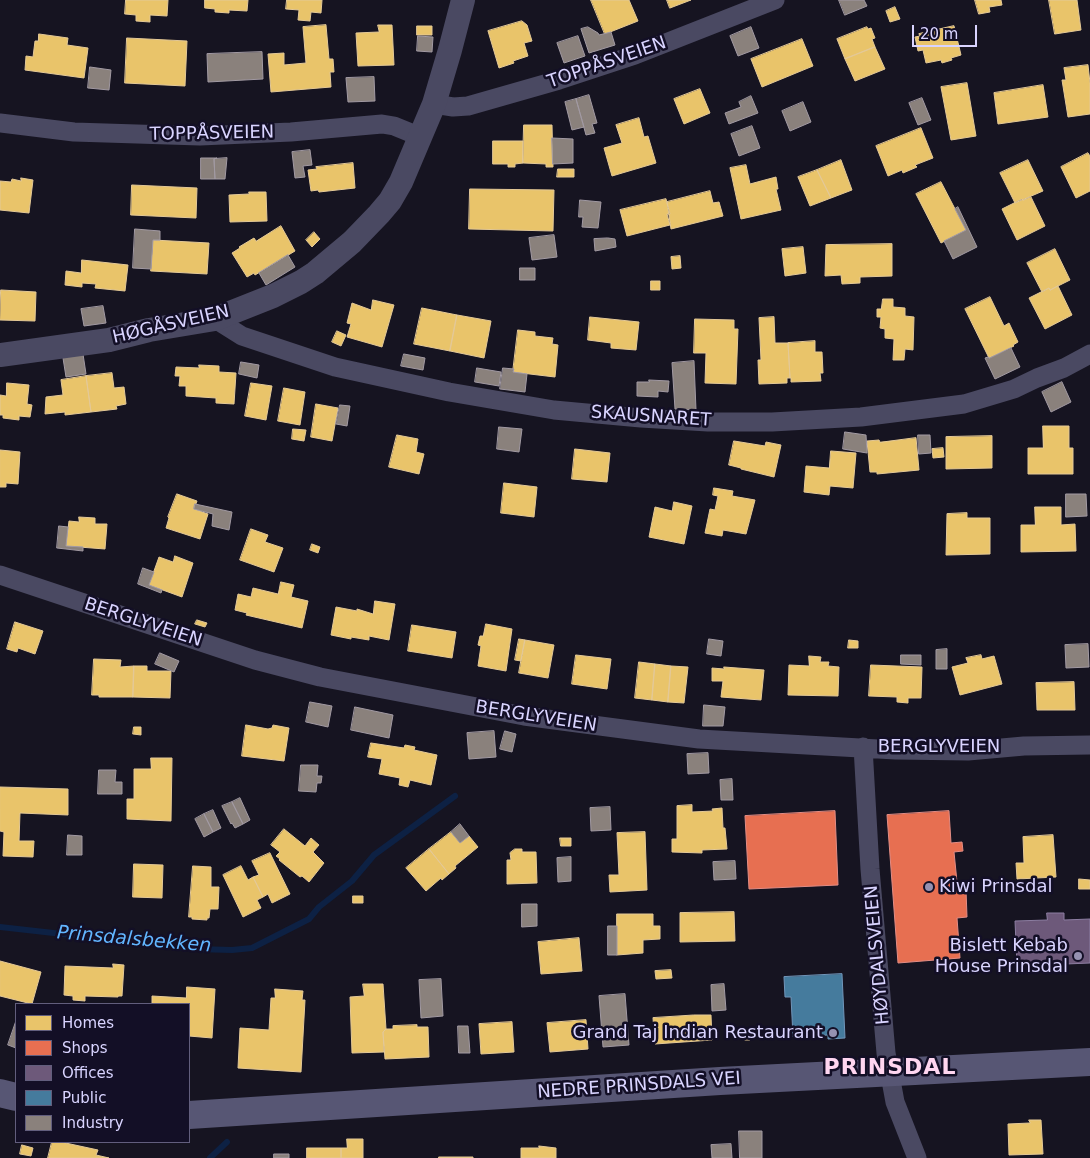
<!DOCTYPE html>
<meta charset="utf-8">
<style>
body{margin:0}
#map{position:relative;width:1090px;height:1158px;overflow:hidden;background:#161421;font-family:"DejaVu Sans",sans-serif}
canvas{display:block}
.legend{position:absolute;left:15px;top:1003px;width:175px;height:140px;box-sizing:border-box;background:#130f26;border:1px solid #625e7d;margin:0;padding:6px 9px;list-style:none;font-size:15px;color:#d9d4ff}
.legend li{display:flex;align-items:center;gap:10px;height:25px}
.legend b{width:25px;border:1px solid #625e7d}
.scale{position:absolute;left:912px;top:25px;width:65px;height:22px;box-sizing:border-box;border:2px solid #d9d4ff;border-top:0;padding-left:6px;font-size:15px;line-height:18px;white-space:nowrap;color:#d9d4ff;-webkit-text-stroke:4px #130f26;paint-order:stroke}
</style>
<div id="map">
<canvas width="1090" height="1158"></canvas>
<ul class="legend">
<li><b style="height:14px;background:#e9c46a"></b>Homes</li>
<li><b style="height:14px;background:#e76f51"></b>Shops</li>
<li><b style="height:14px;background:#6d597a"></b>Offices</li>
<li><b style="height:14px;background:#457b9d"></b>Public</li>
<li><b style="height:14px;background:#8a817c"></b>Industry</li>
</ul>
<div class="scale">20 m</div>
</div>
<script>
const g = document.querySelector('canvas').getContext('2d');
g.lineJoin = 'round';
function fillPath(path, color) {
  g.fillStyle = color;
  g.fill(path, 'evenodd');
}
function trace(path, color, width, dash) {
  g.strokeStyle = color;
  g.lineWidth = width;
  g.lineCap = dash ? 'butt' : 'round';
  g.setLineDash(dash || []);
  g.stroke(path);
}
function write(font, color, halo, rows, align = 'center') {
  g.font = font + ' "DejaVu Sans",sans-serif';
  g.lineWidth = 5;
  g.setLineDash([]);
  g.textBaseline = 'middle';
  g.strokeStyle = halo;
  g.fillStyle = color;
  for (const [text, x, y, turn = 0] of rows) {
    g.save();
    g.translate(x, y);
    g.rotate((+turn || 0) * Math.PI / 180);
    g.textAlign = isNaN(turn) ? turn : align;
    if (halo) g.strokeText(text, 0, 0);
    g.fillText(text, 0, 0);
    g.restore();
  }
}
const homes = new Path2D(`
 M126,0H168L167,16L150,15V22L136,21V15L125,14Z
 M205,0H248L247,11L229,10V13L215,12V9L205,8Z
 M287,0H322L321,13L311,12L310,21L298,20L299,10L286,9Z
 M591,0H629L638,21L605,34Z
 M667,0H691L670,8Z
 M975,0H1001L1002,5L989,7L990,12L979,14Z
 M1049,0H1077L1081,30L1055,34Z
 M895,7L900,19L890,22L886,11Z
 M522,21L527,25L532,41L524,43L528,56L513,61L514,63L499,68L488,31Z
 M326,25L329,59H333L334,72H330L331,87L271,92L268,54L284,53V65L306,63L303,27Z
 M378,25H392L394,65L358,66L356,33L379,32Z
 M417,26H432V35H417Z
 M954,26L961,55L951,58L952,60L942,63L941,60L926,63L923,50L918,51L915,37L920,36L919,34Z
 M867,27L868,29L871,28L875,38L872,39L875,47L845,59L837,39Z
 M39,34L68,38L67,45L88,48L84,78L25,70L26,56L33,57L35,41H38Z
 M127,38L187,41L185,86L125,83Z
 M802,39L813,66L762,87L751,59Z
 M875,47L885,69L855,81L845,59Z
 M1088,65L1090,83V114L1068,117L1062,80H1066L1064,68Z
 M967,83L976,136L951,140L941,87Z
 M1043,85L1048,117L998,124L994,93Z
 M700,89L710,113L684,124L674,99Z
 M639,118L644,137L648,136L656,163L612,176L604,148L622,143L616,125Z
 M524,125H552L553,167H546V164L523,163Z
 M921,128L933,158L915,165L917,167L903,173L902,170L888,176L876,146Z
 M493,141H523V163L515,164V167H508V164H493Z
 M1088,153L1090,156V191L1076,198L1061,167Z
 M841,160L852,190L831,198L817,170Z
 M1028,160L1043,191L1015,203L1000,173Z
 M353,163L355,188L319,192L318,190L311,191L308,170L317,169L316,167Z
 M746,165L750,184L776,177L778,189H776L781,210L741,219L730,168Z
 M558,169H574V177H557Z
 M817,170L831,198L810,206L798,177Z
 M21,178L33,180L29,213L0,210V181L11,182L12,179L21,181Z
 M941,182L966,230L941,243L916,194Z
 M132,185L197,188L196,218L131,215Z
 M470,189L554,190L553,231L469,229Z
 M710,191L713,203L719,202L723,216L671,229L667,202Z
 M249,192H266L267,221L230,222L229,195L249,194Z
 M1031,197L1045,226L1017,240L1002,209L1022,199L1023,200Z
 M666,199L670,214H667L670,225L627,236L620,210Z
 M281,226L295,251L255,275L254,273L247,277L232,253L240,248L239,247L254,238L256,241Z
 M314,232L320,239L312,247L306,240Z
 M153,240L209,243L207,274L151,271Z
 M892,244V276L860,277V283L842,284L841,275L825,276L826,245Z
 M803,247L806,273L785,276L782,249Z
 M1055,249L1070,280L1050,290L1049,288L1042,292L1027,263Z
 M680,256L681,268L672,269L671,257Z
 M82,260L128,265L125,291L95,288L96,284L82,283V287L65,285L66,271L81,273Z
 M651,281H660V290H651Z
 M1058,286L1072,315L1045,329L1029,298L1049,288L1050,290Z
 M1,290L36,292L35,321L0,320Z
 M990,297L1004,326L1009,323L1018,342L1013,345L1014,346L989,358L965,309Z
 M883,299H893V307L905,308V316L914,317L913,350L905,349L904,360H893L894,339L885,338V329L880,328L881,317H877V309H881Z
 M373,300L394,305L382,347L347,337L351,324L347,323L352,303L371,310Z
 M422,308L457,315L450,351L414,344Z
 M457,315L491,321L484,358L450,351Z
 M590,317L639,322L636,350L611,348V343L588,340Z
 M774,317L775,343H788L790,378H787V383L759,384L758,360H761L759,318Z
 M695,319L734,320V329H738L736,384L705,383L706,353H694Z
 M518,330L535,332V336L553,338L552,344L558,345L555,377L513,372Z
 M337,331L346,335L341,346L332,342Z
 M815,341V352H822L823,373H820L821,381L791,382V378H790L788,343Z
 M199,365L219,366V372L236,373L234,404L216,403V398L186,396V386H179L180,376H175L176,367L199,368Z
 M112,373L114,388L124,387L126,404L116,406L117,409L91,412L86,376Z
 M86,376L91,412L65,415V412L45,414L46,397L63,395L61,380Z
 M7,383L29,385L27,404L32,405L30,417L19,416V420L3,418V415H0V395L6,396Z
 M251,383L272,386L266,420L245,416Z
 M284,388L305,392L300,425L278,421Z
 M316,404L338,408L332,441L311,437Z
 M1043,426H1069V448H1073V474H1028V448H1043Z
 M293,429L306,430L304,441L292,439Z
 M397,435L418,439L416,452L424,454L419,474L389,467Z
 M992,436V468L946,469V437Z
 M916,438L919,470L877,474V472H870L867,441L879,440L880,442Z
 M734,441L765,446L766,442L781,445L774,477L741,469V468L729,465Z
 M943,448L944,457L933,458L932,449Z
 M575,449L610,453L607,482L572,479Z
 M0,450L20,452L18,484L6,483V487H0Z
 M831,451L856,453L853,488L830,486L829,495L804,492L806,466L829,468Z
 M504,483L537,487L534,517L501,513Z
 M714,488L733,491L732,496L755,500L746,534L723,530L722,536L705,533L710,509L715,510L718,496L713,495Z
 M177,494L197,501L194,509L208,514L200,539L166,528L169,518L168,517Z
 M674,502L692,506L684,544L649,537L655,507L672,511Z
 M1035,507H1061V525L1075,524L1076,551L1021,552V525H1035Z
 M967,513V518H990V554L946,555L947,514Z
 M79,517L95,518V524H107L105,549L66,546L69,521L79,522Z
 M251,529L268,535L265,542L283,548L274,572L240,560Z
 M312,544L320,547L318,553L310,550Z
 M175,556L193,563L182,597L149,585L159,557L173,562Z
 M281,582L294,585L291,597L308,601L302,628L246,615L247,613L235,610L238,594L251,597L253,588L278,594Z
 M375,601L395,604L389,640L369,636V640L351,637V639L331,635L336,607L357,611V609L373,614Z
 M197,620L207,623L205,627L195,624Z
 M15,622L43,631L35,654L18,648L17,652L7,649Z
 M486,624L512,629L506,671L478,666L481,646L478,645L480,636H483Z
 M412,625L456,632L452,658L408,651Z
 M519,639L525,640L521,661L515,660Z
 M525,640L554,645L548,678L519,673Z
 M849,640L858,641V648H848Z
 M576,655L611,659L607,689L572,684Z
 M981,655L982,659L994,656L1002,684L960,695L952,667L968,663L966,658Z
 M809,656L821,657L820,662H829L828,666L839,667L838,696L788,695L789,665L809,666Z
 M94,659L121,660L120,667L134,666L133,697H99V695H92Z
 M639,662L655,664L652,700L635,698Z
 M655,664L671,666L668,702L652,700Z
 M871,665L922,667L921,698H908V703L897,702V697L869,696Z
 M134,666H147V671H171L170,698L133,697Z
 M671,666L688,667L684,703L668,702Z
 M724,667L764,670L761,700L721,697L723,681H712V668L724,669Z
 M1074,682L1075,710H1037L1036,683Z
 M246,725L268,729L272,728L273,725L289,728L284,761L242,756Z
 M134,727H141V735L133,734Z
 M371,743L404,748L405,745L415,747L414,750L437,755L431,785L410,780L408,787L399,785L400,778L379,774L382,759L368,757Z
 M151,758H172L171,821L127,819V799H134V769H151Z
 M0,787L68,789V815L20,813L19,841H34L33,857L3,856L4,832L0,831Z
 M692,805V812L713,811L712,809L722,808L723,828H725L727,849L702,850V853L672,852V839H677V806Z
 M284,829L305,846L311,838L319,845L313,852L324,863L309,882L302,876L300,877L279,860L280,859L276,856L280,852L271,845Z
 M451,832L460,843L469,836L478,847L455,866L456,868L449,874L429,849Z
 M645,832L647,890L610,892L609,875H619L617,833Z
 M1053,835L1056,877L1017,879L1016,863H1024L1023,837Z
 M560,838H571V846H561Z
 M429,849L449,874L442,880L441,878L426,891L406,868Z
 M515,849H522V852H536L537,883L507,884V860H511L510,853Z
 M270,853L290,894L272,903L268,894L263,897L253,877L259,875L252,861Z
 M134,864L163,865L162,898L133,897Z
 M193,866L211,867V887H219L218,909H210L209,918H207V920L192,919V917H189Z
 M241,866L248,880L253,877L263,897L257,900L261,908L243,917L223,875Z
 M1079,879L1090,880V889H1079Z
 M353,896H363V903H353Z
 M734,912L735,941L680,942V913Z
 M617,914H653V926H660V939L643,940V953L617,955Z
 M579,938L582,971L541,974L538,942Z
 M0,961L41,972L32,1004L0,996Z
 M113,964L124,965L122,996H118V997L85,996V1001L73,1000V996L64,995L65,966L113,968Z
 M671,970L672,978L656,979L655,971Z
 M363,984H383L386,1029L383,1032L384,1052L352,1053L350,997L364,996Z
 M187,987L215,989L212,1038L189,1036V1004H152V996L186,998Z
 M275,989L303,991L302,1000H305L301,1072L238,1068L240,1028L269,1030L271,998H275Z
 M694,1015H711L712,1040L655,1044L653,1018Z
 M586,1020L588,1049L550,1052L547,1023Z
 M512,1022L514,1052L481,1054L479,1024Z
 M417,1025V1027H428L429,1057L385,1059L383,1032L386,1029H393V1026Z
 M744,1029H749L750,1040H745Z
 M1029,1120H1041L1043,1154L1009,1155L1008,1124L1030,1123Z
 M347,1139H363V1158H341V1148H347Z
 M52,1142H61L98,1150L96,1155L109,1158H48Z
 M22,1145L33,1148L31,1156L20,1154Z
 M539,1146L556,1148V1158H521V1148H539Z
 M307,1148H341V1158H307Z
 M439,1157H473V1158H439Z`);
fillPath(homes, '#e9c46a');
trace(homes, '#e4c997', 1);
const shops = new Path2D(`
 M835,811L838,885L749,889L745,816Z
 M949,811L951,843L962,842L963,851L954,852L957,882L966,890L967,917L957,918L960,958L898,963L887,815Z`);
fillPath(shops, '#e76f51');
trace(shops, '#e38d85', 1);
const offices = new Path2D(`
 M1047,913H1064V920L1090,919V963L1017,966L1015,921L1047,920Z`);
fillPath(offices, '#6d597a');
trace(offices, '#8d7ea2', 1);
const public = new Path2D(`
 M842,974L845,1038L828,1039V1035L793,1037L791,997H785L784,977Z`);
fillPath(public, '#457b9d');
trace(public, '#7196ba', 1);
const industry = new Path2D(`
 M839,0H864L867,6L845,15Z
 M588,27L598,33L599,35L611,32L615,45L589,53L581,29Z
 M751,27L759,48L738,56L730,36Z
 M418,36L433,37L432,52L417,51Z
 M578,36L585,56L564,63L557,43Z
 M262,52L263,79L208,82L207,54Z
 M90,67L111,70L109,90L88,88Z
 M374,77L375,101L348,102L346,78Z
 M589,95L597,123L592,124L595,133L586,135L576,99Z
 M751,96L758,113L729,124L725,113L741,107L739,102Z
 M922,98L931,120L918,125L909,103Z
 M576,99L584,127L572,130L565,102Z
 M803,102L811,122L790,131L782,111Z
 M752,126L760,148L739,156L731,134Z
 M552,138L573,139V163L553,164Z
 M310,150L312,165L303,166L305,177L295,178L292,152Z
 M201,158H217L214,159L215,179H201Z
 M227,158L225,179H215L214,159Z
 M580,200L601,202L598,228L582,227L583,217H579Z
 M958,207L977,247L953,259L944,241L966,230L955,209Z
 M135,229L160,231V240H153L151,269L133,268Z
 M554,235L557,257L532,260L529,238Z
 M608,238L615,239L616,247L595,251L594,239Z
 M288,255L295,267L266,285L259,273Z
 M520,268H535V280H520Z
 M103,306L106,323L84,326L81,309Z
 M1011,348L1020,367L995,379L985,358L988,357L989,358Z
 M83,354L86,374L66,377L63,358Z
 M404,354L425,358L423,370L401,366Z
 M694,361L696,410L675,409L672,363Z
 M241,362L259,365L257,378L239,374Z
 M477,368L501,372L499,386L475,382Z
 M503,368L514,369L513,372L527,374L525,392L500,389Z
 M649,380L669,381L668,392L658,391V397L637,396V382H649Z
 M1062,382L1071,402L1051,412L1042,392Z
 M340,405L350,406L347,426L336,424Z
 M499,427L522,429L519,452L497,449Z
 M845,432L866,435L867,453L843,449Z
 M918,435H930L931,453L919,454Z
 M1066,494H1086L1087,516L1066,517Z
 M195,504L232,512L229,530L212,526L213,514L194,509Z
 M59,526L68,527L66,546L83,547V551L57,548Z
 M143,568L154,572L149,585L162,590L161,593L138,584Z
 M709,639L723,641L721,656L707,654Z
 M1088,644L1089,667L1066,668L1065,645Z
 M947,649V669H936V650Z
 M160,653L179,661L174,672L155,664Z
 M901,655H921V665L901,664Z
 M310,702L332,706L328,727L306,722Z
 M704,705L725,707L723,726H703Z
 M355,707L393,715L389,738L351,730Z
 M494,731L496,757L469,759L467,733Z
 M505,731L516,734L512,752L500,749Z
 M708,753L709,773L688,774L687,754Z
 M301,765H318L317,776H322L321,783H317L316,792L299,791Z
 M99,770H116L115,782H122V794H98Z
 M732,779L733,800H721L720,780Z
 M240,798L250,820L243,824L232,802Z
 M232,802L243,824L235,828L232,823L231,824L222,806Z
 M610,807L611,830L591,831L590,808Z
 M213,810L221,828L213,832L204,814Z
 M204,814L213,832L204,837L195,819Z
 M460,824L469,836L460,843L451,832Z
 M68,835L82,836V855H67Z
 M571,857V881L558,882L557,858Z
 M735,861L736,879L714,880L713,862Z
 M522,904H537V926L522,927Z
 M608,926H617V955H608Z
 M441,979L443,1016L421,1018L419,980Z
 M724,984L726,1010L712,1011L711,985Z
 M625,994L629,1045L603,1047L599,996Z
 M16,1021V1048L8,1045Z
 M458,1026H468L470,1053H459Z
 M739,1131H762V1158H740Z
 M731,1144L732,1158H712L711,1145Z
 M274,1154H289V1158H274Z`);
fillPath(industry, '#8a817c');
trace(industry, '#a29aa3', 1);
trace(new Path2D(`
 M0,927L196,949L232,950L252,948L309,919L319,907L352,881L374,855L455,796
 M210,1158L227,1142`), '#0d2144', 6);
trace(new Path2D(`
 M434,104L453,107L468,106L559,80L635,55L775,0
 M0,123L74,132L200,136L291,132L382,124L394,126L421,137
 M215,319L242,336L335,367L449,392L554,410L641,418L708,422H772L861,417L964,404L1014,389L1037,378L1064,368L1090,354
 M0,575L255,660L320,677L524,716L699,739L896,750L968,751L1024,746L1090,745
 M863,747L870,869L886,1053L895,1102L917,1158`), '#4a4962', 19);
trace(new Path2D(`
 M0,355L109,340L149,330L215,319L273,296L301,282L315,273L352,242L379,214L390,201L401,182L434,104L450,50L463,0`), '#4a4962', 24);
trace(new Path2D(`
 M0,1093L16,1097
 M189,1115L720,1081L1090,1062`), '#575674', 28);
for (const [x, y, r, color] of [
 [929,887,5,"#9591b1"],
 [1078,956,5,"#9591b1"],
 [833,1033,5,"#9591b1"]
]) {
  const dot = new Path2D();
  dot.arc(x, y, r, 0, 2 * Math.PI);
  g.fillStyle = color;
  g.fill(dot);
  trace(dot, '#130f26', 2);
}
write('18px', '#d9d4ff', '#130f26', [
 ["TOPPÅSVEIEN",607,63,-19],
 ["TOPPÅSVEIEN",212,134,-1],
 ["HØGÅSVEIEN",171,325,-13],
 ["SKAUSNARET",651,417,4],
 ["BERGLYVEIEN",143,623,18],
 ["BERGLYVEIEN",536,717,9],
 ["BERGLYVEIEN",939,747],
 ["HØYDALSVEIEN",878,955,-95],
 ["NEDRE PRINSDALS VEI",639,1086,-4]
]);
write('18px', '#d9d4ff', '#130f26', [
 ["Kiwi Prinsdal",939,887,"left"],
 ["Bislett Kebab",1068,946],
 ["House Prinsdal",1068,967],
 ["Grand Taj Indian Restaurant",823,1033]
], 'right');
write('italic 19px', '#62b6ff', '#130f26', [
 ["Prinsdalsbekken",134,940,5]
]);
g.letterSpacing = '1px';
write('bold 22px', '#ffd6f0', '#130f26', [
 ["PRINSDAL",890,1068]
]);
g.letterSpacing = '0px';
</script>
